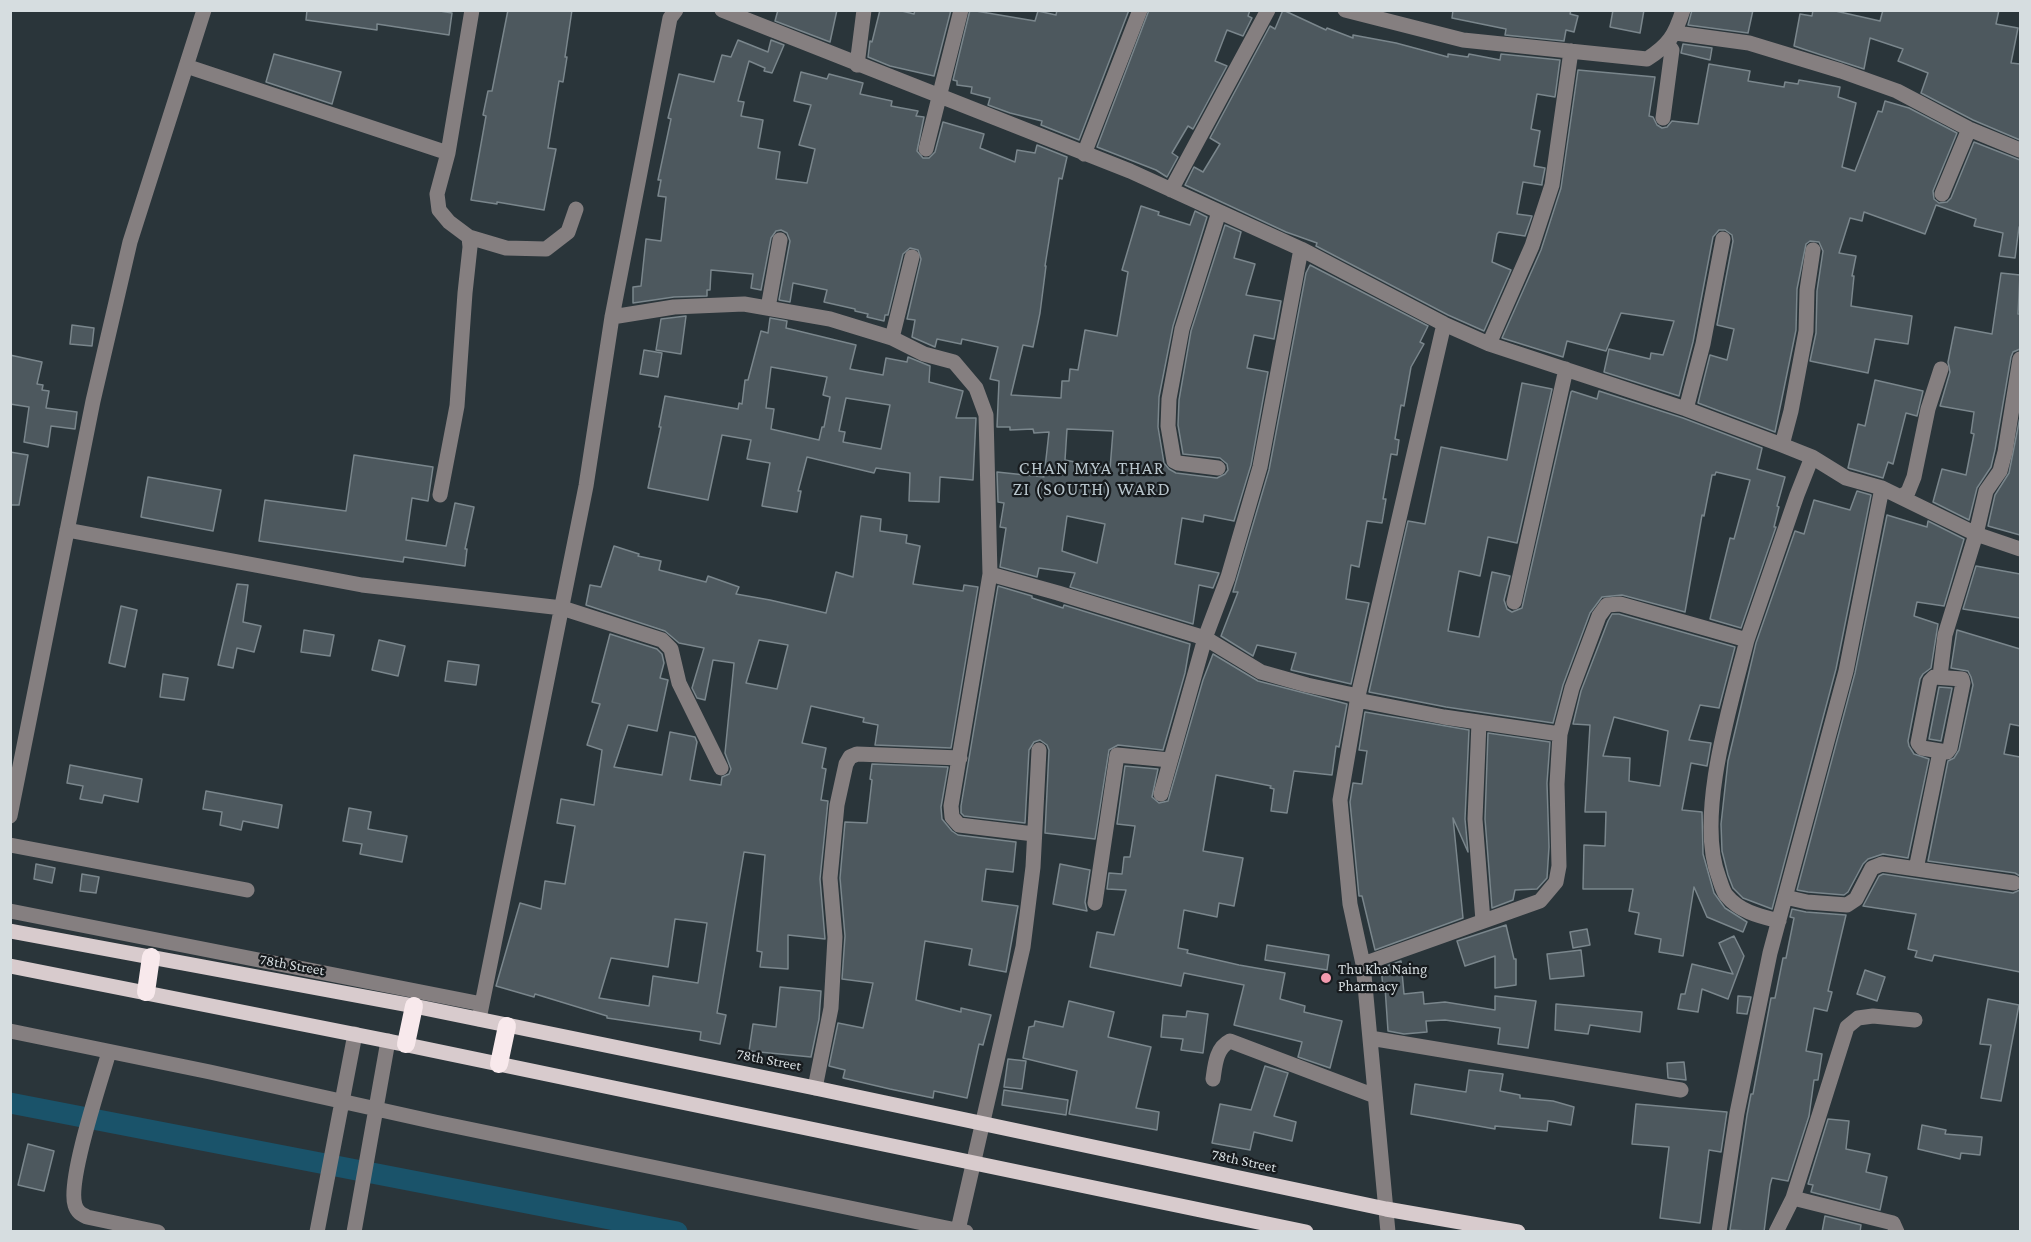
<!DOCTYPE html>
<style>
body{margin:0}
#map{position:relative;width:2031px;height:1242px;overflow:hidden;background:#2a353a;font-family:"Crimson Pro",serif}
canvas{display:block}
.frame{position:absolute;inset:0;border:12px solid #d6dde0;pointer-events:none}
</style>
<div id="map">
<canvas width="2031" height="1242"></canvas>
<div class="frame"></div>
</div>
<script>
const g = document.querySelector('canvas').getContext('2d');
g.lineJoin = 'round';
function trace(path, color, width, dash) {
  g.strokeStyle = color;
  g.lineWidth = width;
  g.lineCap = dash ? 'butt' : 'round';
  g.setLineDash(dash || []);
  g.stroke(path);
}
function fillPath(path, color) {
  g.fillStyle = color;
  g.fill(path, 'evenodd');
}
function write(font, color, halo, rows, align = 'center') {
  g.font = font + ' "Crimson Pro",serif';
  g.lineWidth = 4.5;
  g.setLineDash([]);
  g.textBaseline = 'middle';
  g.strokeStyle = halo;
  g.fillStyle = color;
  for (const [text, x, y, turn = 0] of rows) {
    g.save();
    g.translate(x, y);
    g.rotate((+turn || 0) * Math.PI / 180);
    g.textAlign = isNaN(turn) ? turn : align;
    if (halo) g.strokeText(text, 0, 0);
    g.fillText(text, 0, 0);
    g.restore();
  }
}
trace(new Path2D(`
 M10,1103L677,1232`), '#1a536a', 21);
const building = new Path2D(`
 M307,10H434L452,13L449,35L377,24V30L306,20Z
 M508,10H572L565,57H567L563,82L559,81L548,148L556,149L544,210L497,202V204L471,200L486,116L483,115L488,91H492Z
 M778,10H837L830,42L775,21Z
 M880,10H898L914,14L915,10H951L934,76L890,66L868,57L870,41L872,42Z
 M970,10L1035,21L1038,11L1056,15L1057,10H1129L1079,140L1041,125L1042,121L1010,113L988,105L990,98L971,93L972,87L957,85V81L953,80Z
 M1149,10H1250L1248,16L1252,18L1243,36L1227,30L1215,61L1227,66L1193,129L1188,126L1172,153L1178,157L1167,177L1156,170L1097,147Z
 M1283,10L1326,30L1327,28L1353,38V35L1396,43L1448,57V54L1468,57L1469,54L1500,60L1501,54L1560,60L1555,97L1537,94L1531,129L1540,131L1534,166L1545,168L1542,183V185L1523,182L1517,214L1532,216L1525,236L1499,232L1497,234L1492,262L1511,270L1484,331L1448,315L1316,246L1317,243L1286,232L1185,185L1194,167L1203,172L1220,144L1210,138L1270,26L1275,29Z
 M1453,10H1571L1570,14L1578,16L1574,32L1566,30L1564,41L1505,35L1506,29L1452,18Z
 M1613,10H1644L1640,33L1610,27Z
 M1692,10H1753L1748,33L1688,25Z
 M1813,10H1831L1880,21L1883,10H1999L1996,24L2018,28L2011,63L2020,64V140L1973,120L1921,93L1928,73L1898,61L1903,49L1870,38L1864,69L1794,46L1800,14L1812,16Z
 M738,40L768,52L771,40L784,45L772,73L764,71L765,68L749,61L738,101L744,102L741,116L763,120L758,148L780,152L776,179L807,183L815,149L799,145L811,105L794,101L801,72L827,79L829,74L863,83L860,94L892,101L891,106L918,111L916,116L924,117L917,151L923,158H929L935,152L943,122L984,134L980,148L1015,162L1017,150L1035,153L1037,145L1067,157L1062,179L1059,178L1045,266H1046L1040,313L1033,347L1023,345L1011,395L1061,398L1062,381H1069L1070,369L1078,370L1085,330L1117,336L1128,272L1122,270L1141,206L1159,212L1158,215L1190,225L1195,211L1207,217L1173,326L1159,397L1158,427L1164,463L1169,469L1176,473L1217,478L1225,474L1228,470L1227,464L1220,458L1183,454L1178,425L1179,400L1191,331L1225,225L1241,232L1234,258L1255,264L1246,295L1281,301L1274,339L1254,335L1247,368L1268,372L1251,465L1234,521L1204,515L1203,522L1182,518L1175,564L1219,573L1213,588L1199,585L1193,624L1070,587L1075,573L1039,568L1037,577L1000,567L1006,528L1000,527L1004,503L998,502L997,472L1044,477L1049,432L1034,433L1033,429L1010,430V427H997L999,381L990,379L998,347L962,339L961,344L937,339L935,347L912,337L915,320L907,319L921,259L918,250L910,248L903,254L888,315H885L884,321L867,317L868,314L855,311V309L824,302L827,290L793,283L790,302L779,300L790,241L787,233L781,230L776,231L771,238L761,290L751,288L753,274L711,270L710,290H707V296L674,297L633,303V287L641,286L646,239L661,241L666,197L658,196L661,180H658L671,119L668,118L679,74L714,82L722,55L731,57ZM1067,429L1113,431L1110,469L1065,460ZM1067,516L1105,524L1097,563L1062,551Z
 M1683,44L1712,48L1710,60L1681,53Z
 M274,54L341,72L332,104L266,82Z
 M1709,64L1750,71L1748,81L1784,87L1785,82L1798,84L1799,80L1840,87L1838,97L1856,103L1842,167L1855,171L1878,111L1882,112L1885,101L1909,108L1957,133L1933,191L1934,199L1939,203L1947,202L1951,198L1974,142L2020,160V228L2019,227L2015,258L1999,256L2003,233L1974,226L1976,219L1936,205L1925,234L1864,212L1862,221L1850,218L1839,253L1856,256L1852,276H1854L1851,306L1912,316L1908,344L1875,339L1868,373L1810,361L1816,333L1817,291L1823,251L1819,242L1810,241L1806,244L1797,289L1796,330L1775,432L1698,403L1710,355L1727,360L1734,329L1717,325L1733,241L1732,235L1725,230H1719L1713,237L1693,342L1679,396L1604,372L1609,349L1650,359L1651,353L1663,355L1674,321L1621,313L1606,351L1567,341L1563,357L1502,338L1541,250L1561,188L1578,70L1655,77L1649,116L1653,117L1657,125L1662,128L1667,127L1672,121L1698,124Z
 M1310,265L1428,326L1420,342L1424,344L1411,367L1404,406L1401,405L1395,439L1399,440L1397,455L1391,454L1383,499H1386L1382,523L1367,521L1359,567L1351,565L1346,599L1369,603L1351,684L1291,670L1296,653L1257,645L1253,656L1221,636L1238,592H1233L1269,470L1306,273Z
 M2001,273L2020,275L2018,314H2020V349L2013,352L2011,357L1995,450L1991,467L1977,488L1969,520L1933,502L1942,469L1966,475L1974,434L1971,433L1974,412L1940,406L1950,372L1948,362L1955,327L1992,334Z
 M686,316L681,354L656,350L661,319Z
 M770,318L787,321L786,328L856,345L850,369L883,375L886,358L907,362L908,357L930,366L929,382L963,391L956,418H976L973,480L940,477L939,502L909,501L910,473L876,468L874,473L807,457L798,491H801L797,512L762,506L770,463L747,459L751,440L722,435L708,500L648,488L661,427H659L665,396L738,409L739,403L742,404L745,380H748L761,331L768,333ZM771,367L827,377L823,395L830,397L824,427H822L819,440L771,429L774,409L766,408ZM846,398L890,405L881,449L843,442L845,432L839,431Z
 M72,325L94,328L92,346L70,344Z
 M644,350L662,353L658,377L640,374Z
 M10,355L42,362L37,384L43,385L42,390L49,391L46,408L77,412L75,429L51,426L48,447L24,442L29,407L10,404Z
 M1875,380L1923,391L1917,416L1906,413L1893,464L1888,462L1883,478L1848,468L1858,424L1865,426Z
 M1522,383L1552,389L1517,543L1488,537L1480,576L1459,571L1448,631L1479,637L1492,572L1510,576L1504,600L1507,609L1512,612L1522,608L1571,392L1572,391L1597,399L1599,391L1683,418L1762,448L1757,469L1785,477L1777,506L1779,507L1774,527H1776L1741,628L1710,619L1730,538L1734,539L1750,480L1716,472L1715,475H1712L1704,516L1702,515L1685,612L1622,595L1602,597L1590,613L1563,685L1553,723L1446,707L1369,692L1408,521L1425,524L1441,447L1507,460Z
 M2020,417V535L1988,526L1995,495L2009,473Z
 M10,452L28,455L19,505H10Z
 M354,455L433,467L428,501L412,498L406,540L446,546L455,503L474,507L465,549H467L465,566L404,557L403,562L259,541L265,500L346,511Z
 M148,477L221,490L213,531L141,517Z
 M1857,491L1871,495L1836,669L1772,909L1743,898L1733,888L1728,875L1722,851L1721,824L1728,761L1756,643L1795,531L1804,534L1814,500L1850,510Z
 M1887,515L1927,527L1928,521L1964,539L1944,606L1917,602L1914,616L1938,624L1931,668L1923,674L1920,679L1908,741L1909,746L1914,754L1929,759L1908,858L1883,854L1868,859L1863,864L1848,892L1844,895L1808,892L1797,890L1855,673Z
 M861,516L881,519L880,531L907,535L906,543L920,546L913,584L963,591L964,585L978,587L951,748L875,745L878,725L863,722L864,718L811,706L802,743L826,748L822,768L826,769L821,800L828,801L820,879L825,939L788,935V969L760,967L762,952L757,951L765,855L744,852L717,1013L726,1015L720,1044L700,1040L701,1032L607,1018V1016L535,994L534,997L496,986L520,903L541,909L545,881L565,884L575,826L557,823L561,799L594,805L602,750L587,745L600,704L592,702L610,634L657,649L662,654L664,663L660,678L668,680L657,731L628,725L614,767L662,775L670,732L695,737L697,742L690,780L721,785L722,777L729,774L731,769L725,753L734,663L713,660L705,700L697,698L692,688L704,648L679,643L665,631L586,605L590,585L601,587L614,546L639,554L638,556L661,561L659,570L706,582L708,576L739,587L736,594L770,600L826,613L836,572L853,577ZM759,640L788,645L777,689L746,683ZM675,919L707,923L698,983L653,976L649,1006L599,998L611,958L668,967Z
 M1976,566L2020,574V618L1963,609Z
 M237,584L248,585L243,622L261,626L254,652L237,648L233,668L218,665Z
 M998,586L1032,596V598L1063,608L1064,605L1190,644L1185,673L1163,750L1118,745L1109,750L1095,839L1045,833L1049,750L1047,745L1040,740L1034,742L1029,750L1025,823L964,816L961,813V806Z
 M121,606L137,610L125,667L109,663Z
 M1612,614H1619L1735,647L1719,708L1700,705L1689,740L1711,743L1707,766L1691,763L1682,810L1702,812L1703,854L1714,893L1725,908L1747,922L1743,932L1707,917L1694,887L1683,956L1659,952L1661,939L1635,934L1639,913L1629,911L1633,889H1583L1584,845L1605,846L1606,812H1585L1590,725L1573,724L1581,691L1608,621ZM1614,717L1668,731L1660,786L1629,781L1630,758L1603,756Z
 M304,630L334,635L330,656L301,652Z
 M1957,630L2020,649V726L2010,724L2004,754L2020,757V876L2015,873L1928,861L1948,761L1954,758L1959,750L1973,685L1971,677L1968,671L1951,668Z
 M379,640L405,646L398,676L372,670Z
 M1213,654L1258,681L1347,704L1339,747L1336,746L1332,775L1294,771L1287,813L1271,811L1274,789L1270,788L1271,786L1216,775L1203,851L1243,858L1234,906L1219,903L1217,917L1184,910L1178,948L1188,950L1187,953L1239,965L1285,973L1280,999L1305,1006L1304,1012L1342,1021L1330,1068L1298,1057L1302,1042L1234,1025L1244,985L1184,973L1181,986L1090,967L1097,932L1114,935L1126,890L1107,889L1109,873L1122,874L1124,857H1130L1135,826L1117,824L1125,766L1158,769L1152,797L1159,803L1168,801L1203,680Z
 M448,661L479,665L476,685L445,681Z
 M163,674L188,678L184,700L160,697Z
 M1939,687L1952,688L1941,741L1929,739Z
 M1365,712L1469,730L1465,819L1468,852L1453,818L1463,918L1375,950L1362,896H1359L1350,802L1353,783L1362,784L1367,751L1359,750Z
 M1488,733L1550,742L1547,783L1549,847L1547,878L1537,889L1515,890L1513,900L1492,908L1485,819Z
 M872,764L948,767L941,807L942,819L952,831L958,835L1016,842L1013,872L986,869L982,901L1018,906L1006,972L969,965L972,949L925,941L916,1000L961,1012V1008L991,1015L983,1045L979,1044L967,1098L934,1091L933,1098L890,1089L843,1078L845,1070L829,1066L838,1023L863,1028L873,983L842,979L845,936L840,878L845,822L867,823L872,780L870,779Z
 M70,765L142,779L138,802L104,795L102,803L80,799L83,786L67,783Z
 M206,791L282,805L278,828L243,821L241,830L220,825L222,812L203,809Z
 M349,808L371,812L368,829L407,836L402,862L360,854L362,844L343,841Z
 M36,864L55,868L52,883L34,879Z
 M1060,864L1090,870L1085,902L1087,911L1053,904Z
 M82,874L99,877L96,893L80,891Z
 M1883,874L2013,893L2020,890V972L1934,955L1932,961L1915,957L1917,951L1908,949L1916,914L1863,906L1879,876Z
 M1792,909L1806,912L1846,915L1828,991L1832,992L1827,1011L1814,1008L1806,1051L1822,1054L1818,1080H1814L1809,1116L1788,1181L1772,1178L1770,1185L1764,1232L1730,1230L1747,1115L1751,1094H1753L1771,998H1775L1783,958H1786L1794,918L1790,917Z
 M1506,925L1514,959H1516V985L1495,988V956L1465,966L1457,941Z
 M1587,929L1590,945L1573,948L1570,932Z
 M1734,936L1744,956L1728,999L1702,989L1698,1012L1678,1009L1681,994H1685L1692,964L1733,974L1719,943Z
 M1267,945L1329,955L1327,970L1265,960Z
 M1581,950L1584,976L1550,979L1547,954Z
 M1401,961L1404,994L1423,992L1424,1004L1445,1002L1495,1010V996L1536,1001L1528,1048L1498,1044L1500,1028L1445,1020L1426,1021L1427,1032L1404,1034L1388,1031L1385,987H1383L1381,968Z
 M1865,970L1885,977L1877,1001L1857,994Z
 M780,987L821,991L819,1019L811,1057L749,1051L753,1024L776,1027Z
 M1738,996L1751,997L1747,1014L1737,1013Z
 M1988,999L2019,1005L2001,1101L1981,1098L1991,1045L1980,1044Z
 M1069,1001L1114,1012L1108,1037L1151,1047L1136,1108L1159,1112L1157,1130L1069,1114L1077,1071L1023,1058L1029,1027L1034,1026L1035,1021L1063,1027Z
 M1556,1004L1642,1012L1640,1032L1590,1025L1588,1034L1555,1030Z
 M1187,1011L1208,1014L1203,1053L1181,1050L1183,1039L1161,1037L1163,1015L1186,1017Z
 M1008,1059L1026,1061L1022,1089L1004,1087Z
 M1684,1062L1686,1080L1668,1078L1667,1063Z
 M1265,1066L1288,1073L1274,1116L1296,1122L1292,1141L1254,1132L1250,1150L1212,1143L1220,1104L1251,1110Z
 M1469,1070L1503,1074L1500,1091L1520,1095V1098L1553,1101L1574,1107L1571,1125L1548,1121L1547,1131L1495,1126V1129L1411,1114L1415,1084L1466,1092Z
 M1004,1090L1068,1100L1066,1115L1002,1105Z
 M1636,1104L1727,1112L1721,1152L1709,1150L1700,1223L1660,1218L1669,1147L1632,1144Z
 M1828,1119L1849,1121L1846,1149L1870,1154L1866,1172L1887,1177L1880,1210L1811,1192L1813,1185L1808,1184Z
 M1922,1125L1946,1130L1945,1134L1982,1137L1980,1155L1961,1153L1960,1159L1918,1149Z
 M28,1144L54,1151L44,1191L18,1185Z
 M1825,1216L1861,1225L1860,1232H1822Z`);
fillPath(building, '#4d585e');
trace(building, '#7a868c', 1.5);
trace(new Path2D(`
 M722,10L1130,171L1301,249L1444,324L1489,344L1686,409L1782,445L1812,457L1846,478L1882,488L1976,534L2020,549
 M1345,10L1463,40L1647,59C1669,45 1675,35 1683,10
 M1676,33L1749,43L1841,71L1897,91L1969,129L2020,150
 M857,65L864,10
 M186,66L448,153
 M1663,118L1672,50L1667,43
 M926,149L961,10
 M1084,154L1140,10
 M1171,190L1268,10
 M1942,194L1969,129
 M469,237L506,248L546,249L568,232L576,209
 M768,308L780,240
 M612,317L674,307L744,304L830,319L892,338L924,354L954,362L976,388L986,415L990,574L951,806L952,817L959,825L1034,834
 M892,338L912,257
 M1489,344L1532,246L1552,185L1571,51
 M1686,409L1703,344L1723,239
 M1782,445L1791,411L1806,331L1807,290L1813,250
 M1218,468L1178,463L1174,461L1168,426L1169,399L1182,329L1219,212
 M440,495L457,406L465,293L470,247L469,237L449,222L439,210L437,194L448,153L472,10
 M1900,497L1908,492L1914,477L1928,409L1941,369
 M67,530L362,585L562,608L662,640L671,649L679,683L721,768
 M990,574L1058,593L1205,638L1261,672L1307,685L1358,696
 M1514,602L1566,369
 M1747,640C1731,703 1695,817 1719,878C1721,884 1723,891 1726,895C1740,912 1759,916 1779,921
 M1940,676L1945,635L1976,534L1986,491L2000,471L2005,452L2020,359
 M1934,677L1962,679L1963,683L1950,748L1947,752L1922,748L1918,743L1930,681Z
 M1357,700L1444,717L1560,734
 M1479,722L1475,819L1483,921
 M1161,794L1205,638L1228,577L1260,467L1301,249
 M10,816L93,401L130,242L204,10
 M10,845L247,890
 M1916,869L1940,752
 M1785,897L1807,902L1847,905L1856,899L1872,868L1882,864L2014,883
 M1095,903L1117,755L1170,760
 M10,911L482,1004
 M1363,964L1540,901L1556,882L1559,866L1557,784L1560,734L1572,688L1599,616L1607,605L1620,604L1747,640L1797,495L1812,457
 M479,1019L586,486L612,317L670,18L676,10
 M10,1031L210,1072L435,1122L966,1232
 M1370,1038L1681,1090
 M109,1052C101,1080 67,1181 75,1205C77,1212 81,1214 87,1217L158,1232
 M1213,1079C1215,1065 1216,1048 1230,1041L1375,1096
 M815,1088L831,1008L835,937L830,878L837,805L846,764L850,757L857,754L960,758
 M1793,1198L1847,1027L1858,1018L1873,1016L1915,1020
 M958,1230L1023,947L1033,867L1039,750
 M317,1232L355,1034
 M354,1232L388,1041
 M1388,1232L1363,964L1350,904L1340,800L1358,696L1444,324
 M1719,1232L1737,1113L1770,953L1846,671L1882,488
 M1776,1232L1793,1198L1893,1223L1897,1232`), '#857f80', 15);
trace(new Path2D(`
 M10,931L414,1006L815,1088L1386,1209L1518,1232
 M10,966L388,1041L1306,1232`), '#d8cbcd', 15);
trace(new Path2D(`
 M146,992L151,957
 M406,1044L414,1006
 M499,1064L507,1026`), '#f8e9ec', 18);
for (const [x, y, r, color] of [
 [1326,978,6,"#f29aae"]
]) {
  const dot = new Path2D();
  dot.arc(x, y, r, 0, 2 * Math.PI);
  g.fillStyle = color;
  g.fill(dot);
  trace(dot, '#171b1e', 2);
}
write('15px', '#d6dde0', '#171b1e', [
 ["78th Street",292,965,10],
 ["78th Street",769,1060,11],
 ["78th Street",1244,1161,12]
]);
write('15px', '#d6dde0', '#171b1e', [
 ["Thu Kha Naing",1338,969],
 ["Pharmacy",1338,986]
], 'left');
g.letterSpacing = '1.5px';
write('18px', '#b8c5cc', '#171b1e', [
 ["CHAN MYA THAR",1092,468],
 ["ZI (SOUTH) WARD",1092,489]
]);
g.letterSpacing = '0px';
</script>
